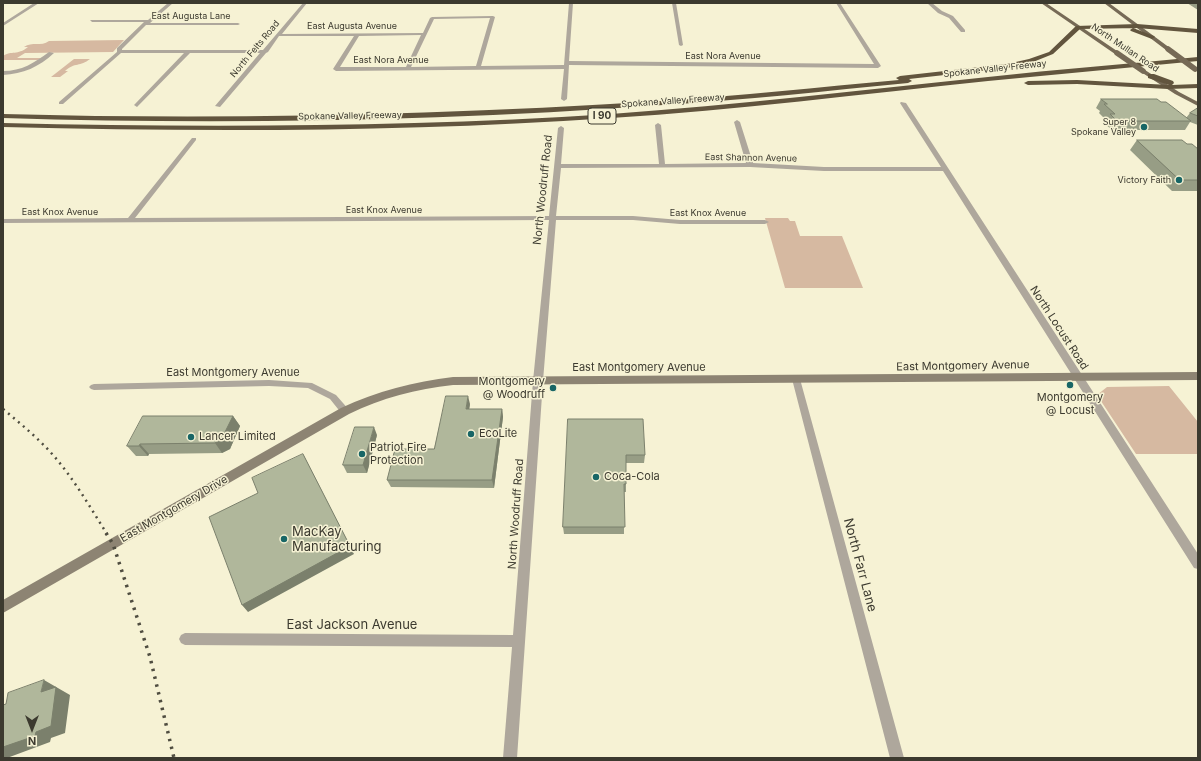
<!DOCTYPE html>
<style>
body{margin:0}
#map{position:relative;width:1201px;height:761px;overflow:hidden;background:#f6f2d4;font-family:Inter,sans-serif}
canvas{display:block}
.frame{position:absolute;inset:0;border:4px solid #3c3a2f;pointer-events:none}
.north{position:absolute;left:12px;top:709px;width:40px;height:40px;-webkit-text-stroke:3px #f6f2d4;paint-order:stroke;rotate:180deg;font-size:11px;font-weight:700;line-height:16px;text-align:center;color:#3c3a2f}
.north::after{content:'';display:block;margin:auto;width:14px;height:18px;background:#3c3a2f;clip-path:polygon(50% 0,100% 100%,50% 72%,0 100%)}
</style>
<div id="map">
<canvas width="1201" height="761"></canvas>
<div class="frame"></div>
<div class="north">N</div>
</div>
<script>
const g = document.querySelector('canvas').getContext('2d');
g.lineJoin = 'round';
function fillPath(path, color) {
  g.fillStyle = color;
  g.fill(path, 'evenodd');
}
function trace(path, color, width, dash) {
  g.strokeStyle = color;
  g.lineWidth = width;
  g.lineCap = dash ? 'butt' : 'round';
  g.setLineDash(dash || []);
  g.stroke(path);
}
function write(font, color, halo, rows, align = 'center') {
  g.font = font + ' Inter,sans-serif';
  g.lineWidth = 3;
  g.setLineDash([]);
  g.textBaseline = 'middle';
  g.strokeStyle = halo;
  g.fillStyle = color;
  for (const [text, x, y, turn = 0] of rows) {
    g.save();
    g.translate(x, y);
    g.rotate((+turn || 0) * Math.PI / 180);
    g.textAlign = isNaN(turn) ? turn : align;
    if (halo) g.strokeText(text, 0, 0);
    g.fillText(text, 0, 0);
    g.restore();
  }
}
fillPath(new Path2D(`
 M124,40L113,52L25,53L17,58H41L38,60H3V56C12,50 17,56 28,47H24C32,41 41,47 49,41Z
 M74,59H90C80,67 75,62 65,71H68L60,77H51Z
 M765,218H788L790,221H795L800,236H842L863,288H785Z
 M1169,386L1198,422V454H1136L1097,395L1107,387Z`), '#d6b9a1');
fillPath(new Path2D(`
 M34,3H39L3,26V23Z
 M168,3H173L150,23H238L240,24L238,25H146L122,49V50H263L303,3H307L282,34L423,33L430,18L432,17L493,16L495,17L481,66L564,65L569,3H573L569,61L874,64L836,3H840L881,66L878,68L569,65L567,99L564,101L561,99L564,69L336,71L333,69L354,36H279L268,52L266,53L220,107L215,106L260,53H190L137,107L134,105L135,104L184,53H121L63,104H59V102L117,52V48L144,22H92L90,20H148ZM490,18L476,66L411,67L434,19ZM421,35L406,67H340L359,36Z
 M672,3H676L683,45L681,46L679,45Z
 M927,3H932L942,11L953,16L965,30V32H961L949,18L938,13Z
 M49,52L54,53C39,67 23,74 3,75V71C22,71 34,63 49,52Z
 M901,102L906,103L1198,554V569L1194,568L943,171H824L750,167L561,168L556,216H633L680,220H765L769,222L765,224H680L633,220H556L543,381L517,758H503L512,647L185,645L181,643L179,639L181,635L185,633L513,635L533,381L549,220L3,223V219L128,218L192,138H196V140L135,218L549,216L558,128L561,126L564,128L561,164H659L655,125L658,123L661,125L665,164L746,163L734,122L737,120L740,122L753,163L824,167H941L900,103Z
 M796,376L800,379L904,758H890L792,379Z
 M269,380L312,383L336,395L350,411L348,414H342L330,399L308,388L269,386L94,390L91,389L89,387L91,385L94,384Z`), '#aea79c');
fillPath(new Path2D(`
 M1198,372V380L453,385C416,389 382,398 349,414L3,613V600L341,408C377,391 414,382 453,377Z`), '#8d8473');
fillPath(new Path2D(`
 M1041,3H1046L1120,53L1115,54Z
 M1104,3H1109L1170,48V50H1166Z
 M1141,70H1145L1179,92L1198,102V106L1175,94L1141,72Z`), '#766a56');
fillPath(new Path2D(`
 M1137,24L1198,29V33L1137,28L1080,29L1053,54L1033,62L1007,68L909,79L912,81L908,83C826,91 745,100 663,105C443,121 223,125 3,118V114C223,120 441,115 661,101C740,96 819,87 899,80L896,78L900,76L1007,64L1029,59L1049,52L1076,26Z
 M1133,28L1154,36L1155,37L1152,39L1131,31L1130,30Z
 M1198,57V61C1128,68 1058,74 988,81C862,94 737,110 611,118C408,132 206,132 3,127V123C206,128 408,127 611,114C737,105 862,90 988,77C1058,69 1128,64 1198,57Z
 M1148,74H1154L1173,81L1174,83L1172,85L1198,84V88L1168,89L1077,84L1028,85L1024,83L1028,81L1077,80L1169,85L1148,78Z`), '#62553e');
trace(new Path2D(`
 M3,409C21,424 38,438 53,455C74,479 90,507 107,534`), '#4f4d40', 2.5, [2, 4.5]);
trace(new Path2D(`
 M106,533L113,544L150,657L174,758`), '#4f4d40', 3.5, [2.5, 5.5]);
trace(new Path2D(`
 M1168,49L1195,69
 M1117,53L1143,71`), '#766a56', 5.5);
fillPath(new Path2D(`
 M1187,3H1198V10Z
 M1101,99L1186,118L1190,113L1198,108V125L1190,122L1185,130H1112L1104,123L1106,120L1099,113L1100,111L1096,108Z
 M1137,140L1187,144L1198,149V191H1172L1130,150Z
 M470,404L469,409H502L503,417L494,488L391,487L387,480L434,449Z
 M233,416L240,426L230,449L222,453L149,454L148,456H136L127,446Z
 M568,419L645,455L644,463H626V492H624V534H564L563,527Z
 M377,435L367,473H347L343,465Z`), '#979d85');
fillPath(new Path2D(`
 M468,396L470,404L468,417L466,409Z
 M502,409L503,417L494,488L492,480Z
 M233,416L240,426L230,449L222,453L215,443Z
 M374,427L377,435L367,473L363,465Z
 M140,444L149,454L148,456L139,446Z
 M303,454L354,554L248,612L242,605Z
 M44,680L70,695L65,733L51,738L50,742L7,758H3V747L41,692Z`), '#7b806c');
const building = new Path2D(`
 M1101,99H1157L1161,102H1166L1191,121H1117L1110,114H1115L1104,104H1107Z
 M1198,108V116L1190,113Z
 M1137,140H1182L1187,144H1192L1198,149V180H1180Z
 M446,396H468L466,409H502L492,480H387L395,449H434Z
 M143,416H233L222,438L215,443L140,444L139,446H127Z
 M568,419H643L645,455H626V484H624L625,527H563Z
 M355,427H374L363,465H343Z
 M303,454L350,546L242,605L209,517L258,493L252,478Z
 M44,680L41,692L56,687L51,726L36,732L35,736L3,747V705L6,704L8,693Z`);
fillPath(building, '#b0b79b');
trace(building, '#7b806c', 1);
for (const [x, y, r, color] of [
 [1144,127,4,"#186666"],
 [1179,180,4,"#186666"],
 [1070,385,4,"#186666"],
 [553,388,4,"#186666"],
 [471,434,4,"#186666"],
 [191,437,4,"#186666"],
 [362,454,4,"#186666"],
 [596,477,4,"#186666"],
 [284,539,4,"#186666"]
]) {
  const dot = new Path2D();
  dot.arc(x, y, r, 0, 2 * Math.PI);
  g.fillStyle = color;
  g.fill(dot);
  trace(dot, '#f6f2d4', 1.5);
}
write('9px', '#3c3a2f', '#f6f2d4', [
 ["East Augusta Lane",191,16],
 ["East Augusta Avenue",352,26],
 ["North Mullan Road",1125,48,34],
 ["North Felts Road",255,49,-50],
 ["East Nora Avenue",723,56],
 ["East Nora Avenue",391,60],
 ["Spokane Valley Freeway",995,69,-6],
 ["Spokane Valley Freeway",673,101,-4],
 ["Spokane Valley Freeway",350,116,-1],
 ["East Shannon Avenue",751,158,1],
 ["East Knox Avenue",384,210],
 ["East Knox Avenue",60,212],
 ["East Knox Avenue",708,213]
]);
write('9px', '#3c3a2f', '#f6f2d4', [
 ["Super 8",1136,122],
 ["Spokane Valley",1136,132],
 ["Victory Faith",1171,180]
], 'right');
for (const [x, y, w] of [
 [602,116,28]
]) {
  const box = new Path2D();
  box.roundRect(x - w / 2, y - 8, w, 16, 3);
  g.fillStyle = '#f6f2d4';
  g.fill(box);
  trace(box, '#3c3a2f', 1);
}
write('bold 10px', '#3c3a2f', null, [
 ["I 90",602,116]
]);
write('11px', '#3c3a2f', '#f6f2d4', [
 ["North Woodruff Road",543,190,-84],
 ["North Locust Road",1059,328,57],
 ["East Montgomery Avenue",963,366,-1],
 ["East Montgomery Avenue",639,368],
 ["East Montgomery Avenue",233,373],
 ["East Montgomery Drive",174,509,-30],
 ["North Woodruff Road",516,514,-86]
]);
write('11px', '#3c3a2f', '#f6f2d4', [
 ["Montgomery",545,382,"right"],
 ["@ Woodruff",545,395,"right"],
 ["Montgomery",1070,398,"center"],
 ["@ Locust",1070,411,"center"],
 ["EcoLite",479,434],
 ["Lancer Limited",199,437],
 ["Patriot Fire",370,448],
 ["Protection",370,461],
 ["Coca-Cola",604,477]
], 'left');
write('13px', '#3c3a2f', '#f6f2d4', [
 ["MacKay",292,532],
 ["Manufacturing",292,547]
], 'left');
write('13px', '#3c3a2f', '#f6f2d4', [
 ["North Farr Lane",860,565,75],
 ["East Jackson Avenue",352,625]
]);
</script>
